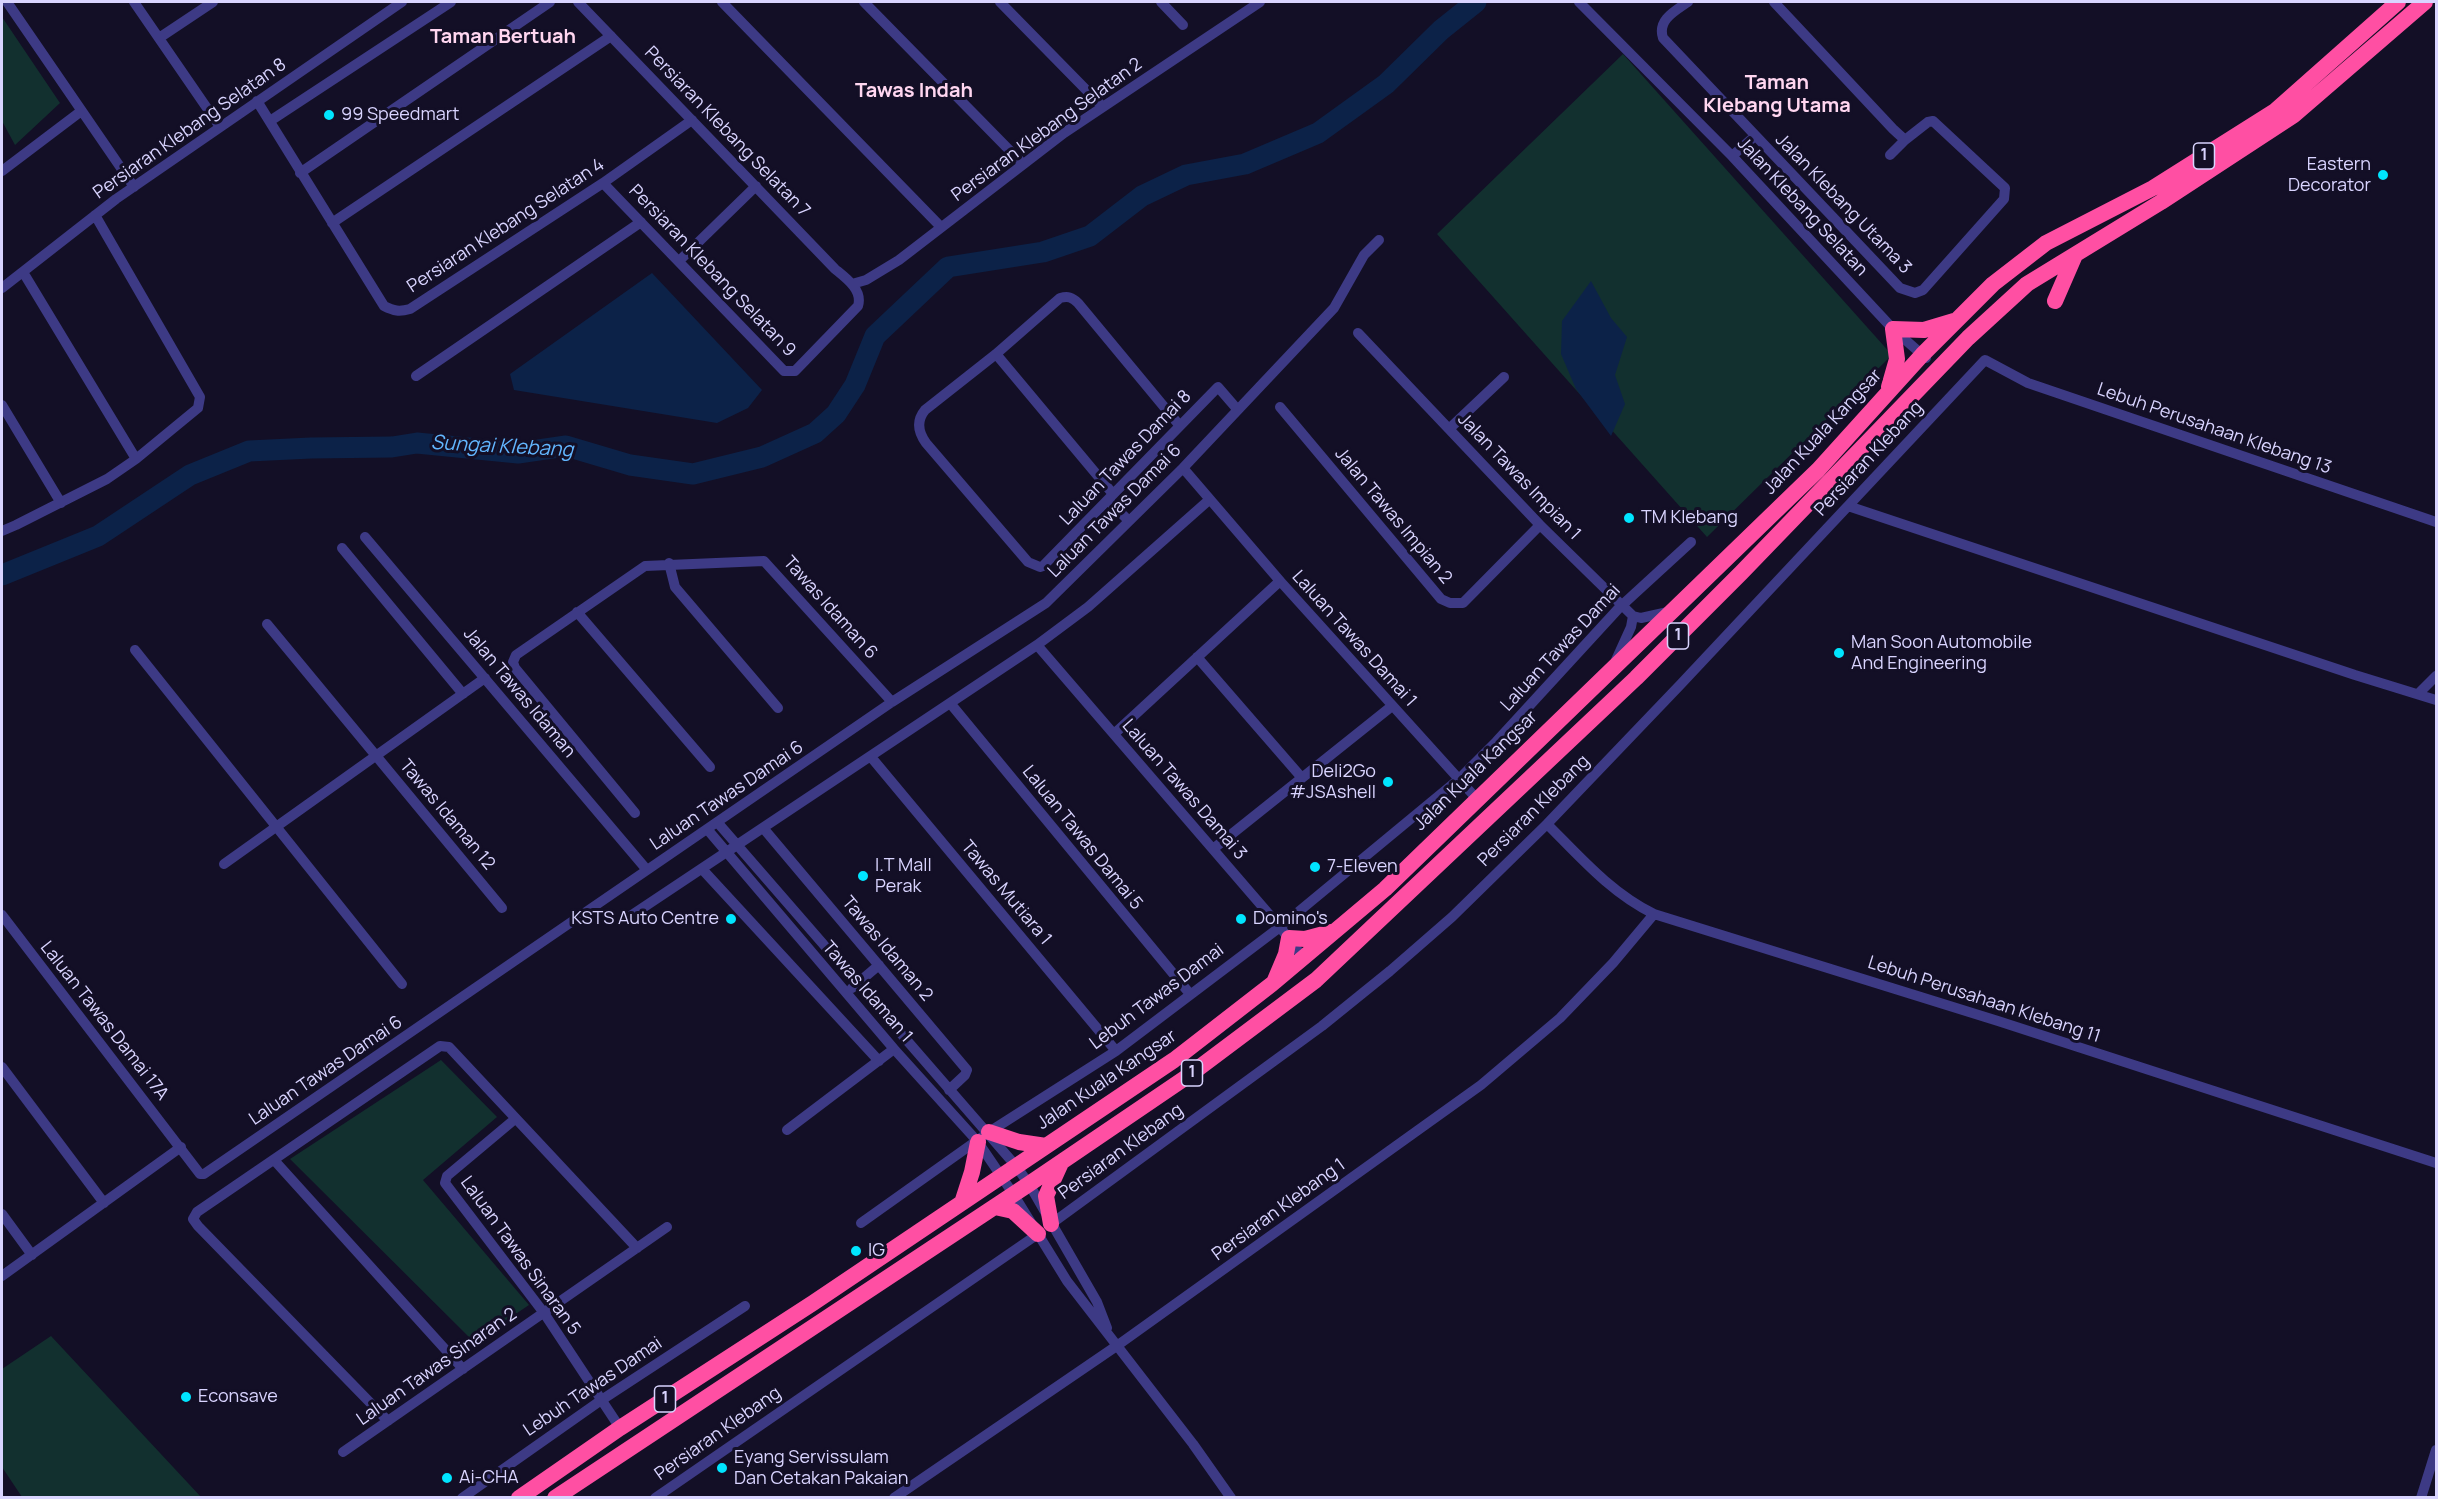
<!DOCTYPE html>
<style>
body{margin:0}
#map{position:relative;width:2438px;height:1499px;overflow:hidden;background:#130f26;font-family:Manrope,sans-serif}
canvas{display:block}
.frame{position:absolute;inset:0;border:3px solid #d9d4ff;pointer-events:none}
</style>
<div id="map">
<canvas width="2438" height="1499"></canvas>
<div class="frame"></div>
</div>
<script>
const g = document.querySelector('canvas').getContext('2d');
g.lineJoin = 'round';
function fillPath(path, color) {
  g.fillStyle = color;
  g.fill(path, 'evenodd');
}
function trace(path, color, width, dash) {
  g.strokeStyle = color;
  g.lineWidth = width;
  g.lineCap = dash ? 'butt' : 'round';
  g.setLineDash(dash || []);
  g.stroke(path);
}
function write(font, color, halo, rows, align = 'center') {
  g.font = font + ' Manrope,sans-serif';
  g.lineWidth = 6;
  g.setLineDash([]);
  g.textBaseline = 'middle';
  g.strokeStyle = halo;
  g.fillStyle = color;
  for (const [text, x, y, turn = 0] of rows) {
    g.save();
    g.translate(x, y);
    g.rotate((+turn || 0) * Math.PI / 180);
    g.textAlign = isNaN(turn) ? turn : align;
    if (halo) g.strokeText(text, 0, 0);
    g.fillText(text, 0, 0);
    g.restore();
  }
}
fillPath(new Path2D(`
 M2,17L60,103L15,145L2,121Z
 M1623,54L1892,355L1707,537L1437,234Z
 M441,1060L497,1117L423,1180L529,1305L474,1342L290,1159Z
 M51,1336L201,1497H22L2,1467V1369Z`), '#12302f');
fillPath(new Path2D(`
 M652,273L762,390L748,408L717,423L514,390L510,374Z
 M1591,281L1611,318L1627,337L1615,375L1625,404L1611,436L1576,389L1561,354L1562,321Z`), '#0c2248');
trace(new Path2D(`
 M2,575L98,536L190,475L249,451L311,448L392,447L417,443L518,453L566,446L630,465L693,474L762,457L815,433L836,414L855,385L875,336L948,267L1043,252L1090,236L1142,196L1186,175L1245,164L1318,133L1386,84L1441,30L1476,2`), '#0c2248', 21);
trace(new Path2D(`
 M7,2L134,187
 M134,2L220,127
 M578,2L835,269C846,278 863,290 858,306L795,371H784L603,183
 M722,2L941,227
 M864,2L1023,164
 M1000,2L1103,107
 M1161,2L1183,25
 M1579,2L1732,156L1893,329L1926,358
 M1688,2C1675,11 1657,20 1663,38L1900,288L1915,293L1923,290L2004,199L2005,188L1933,121L1928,122L1905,140L1893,129L1774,2
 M159,38L213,2
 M257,101L384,306C394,311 399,312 410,309L603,183L692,120
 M270,121L451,2
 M1890,155L1905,140
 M1732,156L1755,136
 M2,171L80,112
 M300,173L550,2
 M332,223L611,36
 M679,261L756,186
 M23,272L136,459
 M852,284L866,280L899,260L1064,133L1260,2
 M2,288L116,199L402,2
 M1358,333L1540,525L1633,616L1641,618L1668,612
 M996,354L1113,494
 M416,376L641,222
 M2,405L61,503
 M1280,407L1441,599L1450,603H1463L1540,525
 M1180,426L1078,303C1072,297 1068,296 1060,298L996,354L925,410C916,421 918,432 926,443L1028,562L1040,567L1043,566L1218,387L1237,409
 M1449,429L1504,377
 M1183,468L1280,581L1476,798
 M1108,500L1129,521
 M1848,506L2355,675L2436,700
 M2,531L16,525L107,479L136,459L198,408L200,397L95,215
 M365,537L647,870
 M342,548L463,694
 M669,563L675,587L778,708
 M577,612L710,767
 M267,624L502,908
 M1037,645L1280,927L1304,959
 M135,650L402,984
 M1197,657L1302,778
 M1616,660L1631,627L1633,616
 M2418,694L2436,676
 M950,703L1190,994
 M1114,734L1280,581
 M871,757L1116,1051
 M635,813L515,668L513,662L516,655L645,566L764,561L892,702
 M718,823L1016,1166L1029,1184L1097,1302L1107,1328
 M1547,824C1580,857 1611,893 1654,914L1998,1021L2436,1163
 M707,829L894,1049L978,1142L1014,1195L1067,1281L1193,1444L1231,1498
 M764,829L967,1070L965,1075L949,1090
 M1213,849L1392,706
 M224,864L485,678
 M702,869L879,1061
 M2,915L200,1174H204L892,702L1046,603L1183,468L1334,308L1364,255L1379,240
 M626,919L1037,645L1088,607L1209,500
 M852,988L879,965
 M2,1067L104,1203
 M515,1119L447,1176L445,1183L544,1313L620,1428
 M787,1130L894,1049
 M274,1160L463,1369
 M2,1214L32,1255
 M861,1223L989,1132L1116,1051L1280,927L1459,779L1496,742L1619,608L1691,542
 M1051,1224L1322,1026L1390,971L1452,917L1547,824L1680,685L1985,360L2028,383L2436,522
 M2,1276L181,1147
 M388,1421L198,1226L193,1219L197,1212L440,1046L449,1047L637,1248
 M343,1452L667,1227
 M462,1498L600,1401L745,1306
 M655,1498L1038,1234
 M894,1498L1118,1345L1481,1085L1560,1018L1613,963L1654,914
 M2421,1498L2436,1450`), '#3d3a85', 10);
trace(new Path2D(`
 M2055,301L2075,255
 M1889,387L1897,359L1893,329L1924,330L1954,321
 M1275,980L1286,954L1289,938L1305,939L1331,932
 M989,1132L1019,1142L1046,1146
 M962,1203L972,1172L978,1142
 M995,1207L1013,1211L1038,1234
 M1051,1224L1046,1196L1061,1163
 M519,1498L620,1428L813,1303L1174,1060L1272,984L1385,889L1818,470L1922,355L1993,284L2046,243L2153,188L2275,111L2398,2
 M555,1498L1029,1184L1188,1076L1316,980L1636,678L1741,573L1968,338L2027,284L2161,202L2294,115L2425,2`), '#ff4fa3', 16);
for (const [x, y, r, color] of [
 [329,115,6,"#00e5ff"],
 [2383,175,6,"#00e5ff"],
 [1629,518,6,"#00e5ff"],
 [1839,653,6,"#00e5ff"],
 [1388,782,6,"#00e5ff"],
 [1315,867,6,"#00e5ff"],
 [863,876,6,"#00e5ff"],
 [731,919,6,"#00e5ff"],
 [1241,919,6,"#00e5ff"],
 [856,1251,6,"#00e5ff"],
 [186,1397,6,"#00e5ff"],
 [722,1468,6,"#00e5ff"],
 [447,1478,6,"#00e5ff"]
]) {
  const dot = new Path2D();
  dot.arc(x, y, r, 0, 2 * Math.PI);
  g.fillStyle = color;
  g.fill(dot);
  trace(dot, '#130f26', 2);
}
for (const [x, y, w] of [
 [2204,156,21],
 [1678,636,21],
 [1192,1073,21],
 [665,1399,21]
]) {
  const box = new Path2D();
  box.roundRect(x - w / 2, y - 13, w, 26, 4.5);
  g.fillStyle = '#130f26';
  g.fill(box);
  trace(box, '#d9d4ff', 1.5);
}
write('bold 16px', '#d9d4ff', null, [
 ["1",2204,156],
 ["1",1678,636],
 ["1",1192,1073],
 ["1",665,1399]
]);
write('18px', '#d9d4ff', '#130f26', [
 ["99 Speedmart",341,115],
 ["Eastern",2371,165,"right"],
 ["Decorator",2371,186,"right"],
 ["TM Klebang",1641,518],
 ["Man Soon Automobile",1851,643],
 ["And Engineering",1851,664],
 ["Deli2Go",1376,772,"right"],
 ["#JSAshell",1376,793,"right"],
 ["I.T Mall",875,866],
 ["Perak",875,887],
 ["7-Eleven",1327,867],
 ["KSTS Auto Centre",719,919,"right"],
 ["Domino's",1253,919],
 ["IG",868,1251],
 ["Econsave",198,1397],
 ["Eyang Servissulam",734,1458],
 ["Dan Cetakan Pakaian",734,1479],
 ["Ai-CHA",459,1478]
], 'left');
write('18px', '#d9d4ff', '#130f26', [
 ["Persiaran Klebang Selatan 8",190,129,-35],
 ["Persiaran Klebang Selatan 2",1047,130,-36],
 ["Persiaran Klebang Selatan 7",727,132,46],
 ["Jalan Klebang Utama 3",1843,204,46],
 ["Jalan Klebang Selatan",1802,207,47],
 ["Persiaran Klebang Selatan 4",506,226,-33],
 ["Persiaran Klebang Selatan 9",712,271,46],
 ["Lebuh Perusahaan Klebang 13",2214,429,19],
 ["Jalan Kuala Kangsar",1823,432,-47],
 ["Laluan Tawas Damai 8",1126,458,-46],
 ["Persiaran Klebang",1869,459,-47],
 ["Jalan Tawas Impian 1",1519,477,46],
 ["Laluan Tawas Damai 6",1115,511,-45],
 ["Jalan Tawas Impian 2",1393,516,50],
 ["Tawas Idaman 6",830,608,48],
 ["Laluan Tawas Damai 1",1354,639,48],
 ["Laluan Tawas Damai",1561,648,-47],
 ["Jalan Tawas Idaman",519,693,50],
 ["Jalan Kuala Kangsar",1476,771,-44],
 ["Laluan Tawas Damai 3",1184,790,49],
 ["Laluan Tawas Damai 6",727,796,-34],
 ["Persiaran Klebang",1534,811,-45],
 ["Tawas Idaman 12",447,815,50],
 ["Laluan Tawas Damai 5",1082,838,51],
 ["Tawas Mutiara 1",1006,893,50],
 ["Tawas Idaman 2",887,949,50],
 ["Tawas Idaman 1",867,992,49],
 ["Lebuh Tawas Damai",1157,997,-37],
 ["Lebuh Perusahaan Klebang 11",1984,1000,18],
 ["Laluan Tawas Damai 17A",104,1021,52],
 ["Laluan Tawas Damai 6",326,1071,-34],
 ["Jalan Kuala Kangsar",1107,1080,-34],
 ["Persiaran Klebang",1121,1152,-36],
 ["Persiaran Klebang 1",1279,1210,-36],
 ["Laluan Tawas Sinaran 5",520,1256,54],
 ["Laluan Tawas Sinaran 2",437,1367,-35],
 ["Lebuh Tawas Damai",593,1387,-34],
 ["Persiaran Klebang",718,1434,-35]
]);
write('bold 20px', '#ffd6f0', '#130f26', [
 ["Taman Bertuah",503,37],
 ["Taman",1777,83],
 ["Klebang Utama",1777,106],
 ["Tawas Indah",914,91]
]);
write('italic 20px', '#62b6ff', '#130f26', [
 ["Sungai Klebang",502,447,3]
]);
</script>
